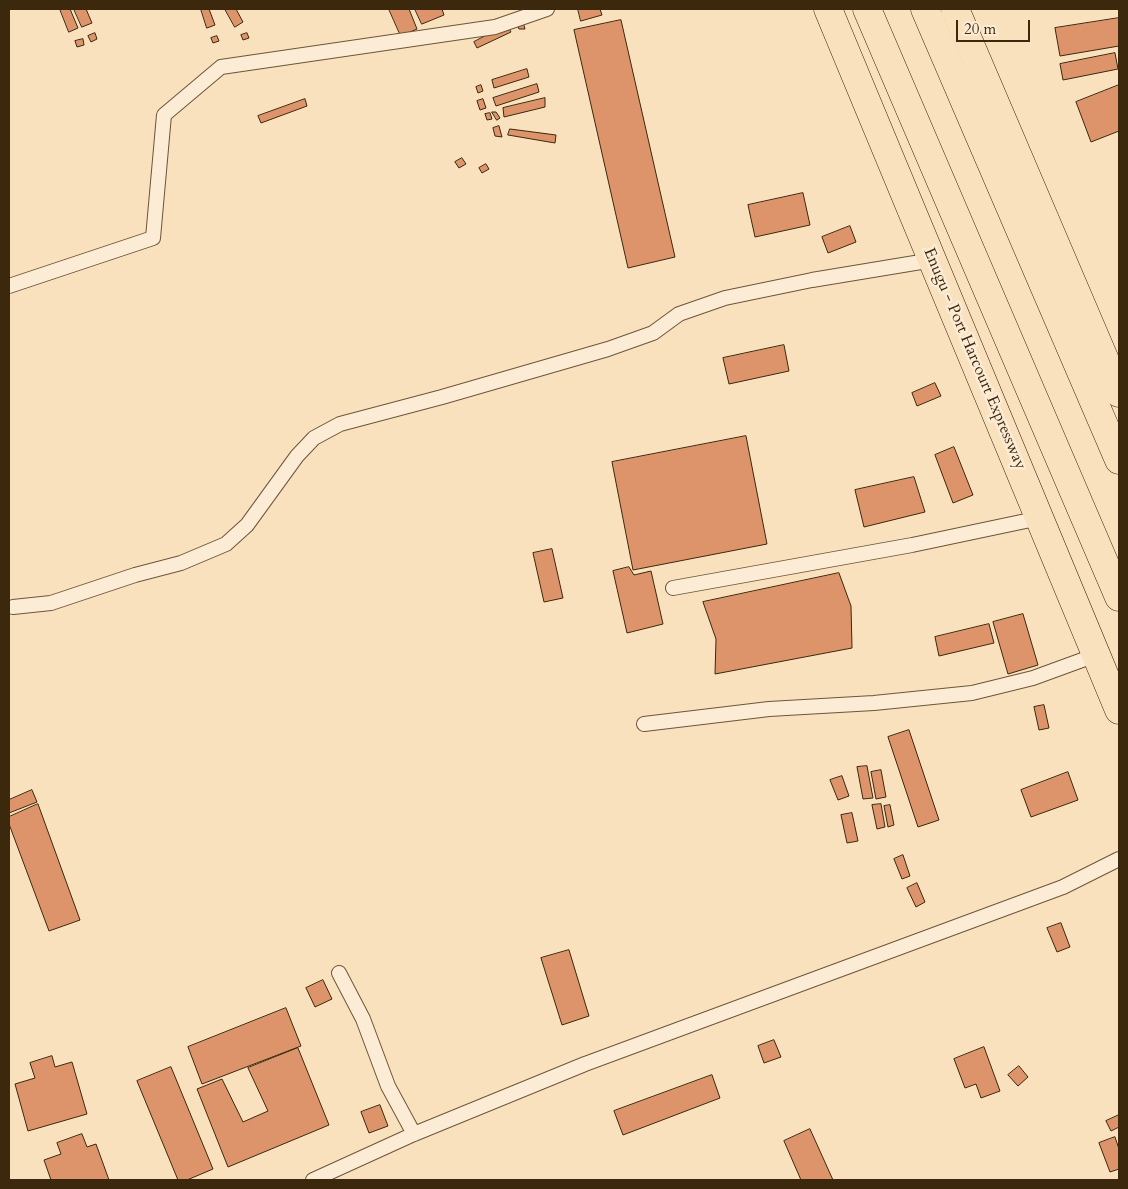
<!DOCTYPE html>
<style>
body{margin:0}
#map{position:relative;width:1128px;height:1189px;overflow:hidden;background:#fae1be;font-family:Cardo,serif}
canvas{display:block}
.frame{position:absolute;inset:0;border:10px solid #3b280d;pointer-events:none}
.scale{position:absolute;left:956px;top:20px;width:74px;height:22px;box-sizing:border-box;border:2px solid #3b280d;border-top:0;padding-left:6px;font-size:15px;line-height:18px;white-space:nowrap;color:#3b280d;-webkit-text-stroke:4px #fcecd5;paint-order:stroke}
</style>
<div id="map">
<canvas width="1128" height="1189"></canvas>
<div class="frame"></div>
<div class="scale">20 m</div>
</div>
<script>
const g = document.querySelector('canvas').getContext('2d');
g.lineJoin = 'round';
function fillPath(path, color) {
  g.fillStyle = color;
  g.fill(path, 'evenodd');
}
function trace(path, color, width, dash) {
  g.strokeStyle = color;
  g.lineWidth = width;
  g.lineCap = dash ? 'butt' : 'round';
  g.setLineDash(dash || []);
  g.stroke(path);
}
function write(font, color, halo, rows, align = 'center') {
  g.font = font + ' Cardo,serif';
  g.lineWidth = 5;
  g.setLineDash([]);
  g.textBaseline = 'middle';
  g.strokeStyle = halo;
  g.fillStyle = color;
  for (const [text, x, y, turn = 0] of rows) {
    g.save();
    g.translate(x, y);
    g.rotate((+turn || 0) * Math.PI / 180);
    g.textAlign = isNaN(turn) ? turn : align;
    if (halo) g.strokeText(text, 0, 0);
    g.fillText(text, 0, 0);
    g.restore();
  }
}
const building = new Path2D(`
 M60,9H70L78,28L69,32Z
 M74,9H86L92,23L82,27Z
 M201,9H209L215,25L207,28Z
 M225,9H236L243,22L235,27Z
 M389,9H409L417,29L401,36Z
 M415,9H442L444,15L422,24Z
 M578,9H600L602,15L581,21Z
 M1119,18V46L1060,56L1055,28Z
 M621,20L675,257L628,268L574,30Z
 M523,22L525,29H519L517,24Z
 M507,25L511,32L477,48L474,42Z
 M95,33L97,39L91,42L88,36Z
 M247,33L249,38L243,40L241,35Z
 M217,36L219,41L213,43L211,38Z
 M83,39L84,45L77,47L75,41Z
 M1115,53L1118,69L1063,80L1060,64Z
 M527,69L529,77L494,88L492,80Z
 M537,84L539,92L496,106L493,98Z
 M481,85L483,91L478,93L476,87Z
 M1119,85V131L1091,142L1076,102Z
 M545,98V107L504,117L503,108Z
 M305,99L307,106L261,123L258,116Z
 M483,99L486,108L480,110L477,101Z
 M492,112H496L500,118L497,120Z
 M490,113L492,119L487,120L485,114Z
 M499,126L502,137L495,136L493,128Z
 M510,129L556,135L555,143L508,135Z
 M462,158L466,164L459,168L455,162Z
 M486,164L489,169L482,173L479,168Z
 M803,193L810,225L755,237L748,205Z
 M850,226L856,242L828,253L822,237Z
 M784,345L789,371L729,384L723,358Z
 M935,383L941,396L917,406L912,393Z
 M746,436L767,544L633,570L612,462Z
 M954,447L973,495L953,503L935,455Z
 M914,477L925,512L864,527L855,490Z
 M552,549L563,598L544,602L533,553Z
 M629,567L634,575L651,571L663,624L627,633L613,571Z
 M839,573L851,606L852,648L715,674L716,639L703,602Z
 M1023,614L1038,665L1008,674L993,622Z
 M989,624L994,643L939,656L935,637Z
 M1044,705L1049,728L1039,730L1034,707Z
 M909,730L939,820L918,827L888,737Z
 M867,766L873,798L863,799L857,767Z
 M881,770L886,797L876,799L871,772Z
 M1068,772L1078,800L1031,817L1021,790Z
 M842,776L849,796L838,800L830,780Z
 M32,790L37,802L9,813V800Z
 M38,804L80,920L49,931L9,824V817Z
 M881,804L885,827L877,829L872,805Z
 M890,805L894,825L888,827L884,806Z
 M852,813L858,841L847,843L841,815Z
 M903,855L910,876L902,879L894,859Z
 M917,883L925,902L916,907L907,888Z
 M1061,923L1070,947L1057,952L1047,928Z
 M569,950L589,1016L562,1025L541,958Z
 M323,980L332,999L315,1007L306,988Z
 M286,1008L301,1046L202,1084L188,1047Z
 M774,1040L781,1057L764,1063L758,1046Z
 M984,1047L1000,1091L981,1098L976,1084L965,1088L954,1059Z
 M298,1048L329,1125L228,1167L197,1089L222,1079L243,1122L268,1111L248,1068Z
 M52,1056L55,1067L72,1062L87,1114L28,1131L15,1084L35,1078L30,1063Z
 M1019,1066L1028,1077L1018,1086L1008,1075Z
 M171,1067L213,1169L187,1180H178L137,1081Z
 M712,1075L720,1098L623,1135L614,1111Z
 M380,1105L388,1126L369,1133L361,1112Z
 M1119,1115V1127L1111,1131L1106,1121Z
 M810,1129L833,1180H801L784,1141Z
 M82,1134L87,1147L96,1144L109,1180H51L44,1160L61,1154L57,1143Z
 M1115,1137L1119,1149V1169L1110,1172L1099,1143Z`);
fillPath(building, '#dd946a');
trace(building, '#3b280d', 1);
const service = new Path2D(`
 M9,286L153,238L164,115L221,67L495,27L547,9
 M673,588L912,545L1040,518
 M13,607L51,603L135,575L181,563L226,544L247,525L297,456L314,438L340,424L442,397L608,349L653,333L679,314L725,298L812,280L933,260
 M644,724L769,709L874,703L972,693L1033,678L1096,655
 M339,973L363,1019L388,1086L414,1134
 M313,1180L414,1134L585,1064L1063,887L1119,859`);
const primary = new Path2D(`
 M828,9L1119,710
 M955,9L1119,393`);
const trunk = new Path2D(`
 M867,9L1119,597
 M925,9L1119,460`);
trace(service, '#6b5639', 16);
trace(primary, '#3b280d', 29);
trace(trunk, '#3b280d', 29);
trace(service, '#fcecd5', 14);
trace(primary, '#fae1be', 28);
trace(trunk, '#fae1be', 28);
write('16px', '#3b280d', '#fcecd5', [
 ["Enugu - Port Harcourt Expressway",974,359,67]
]);
</script>
